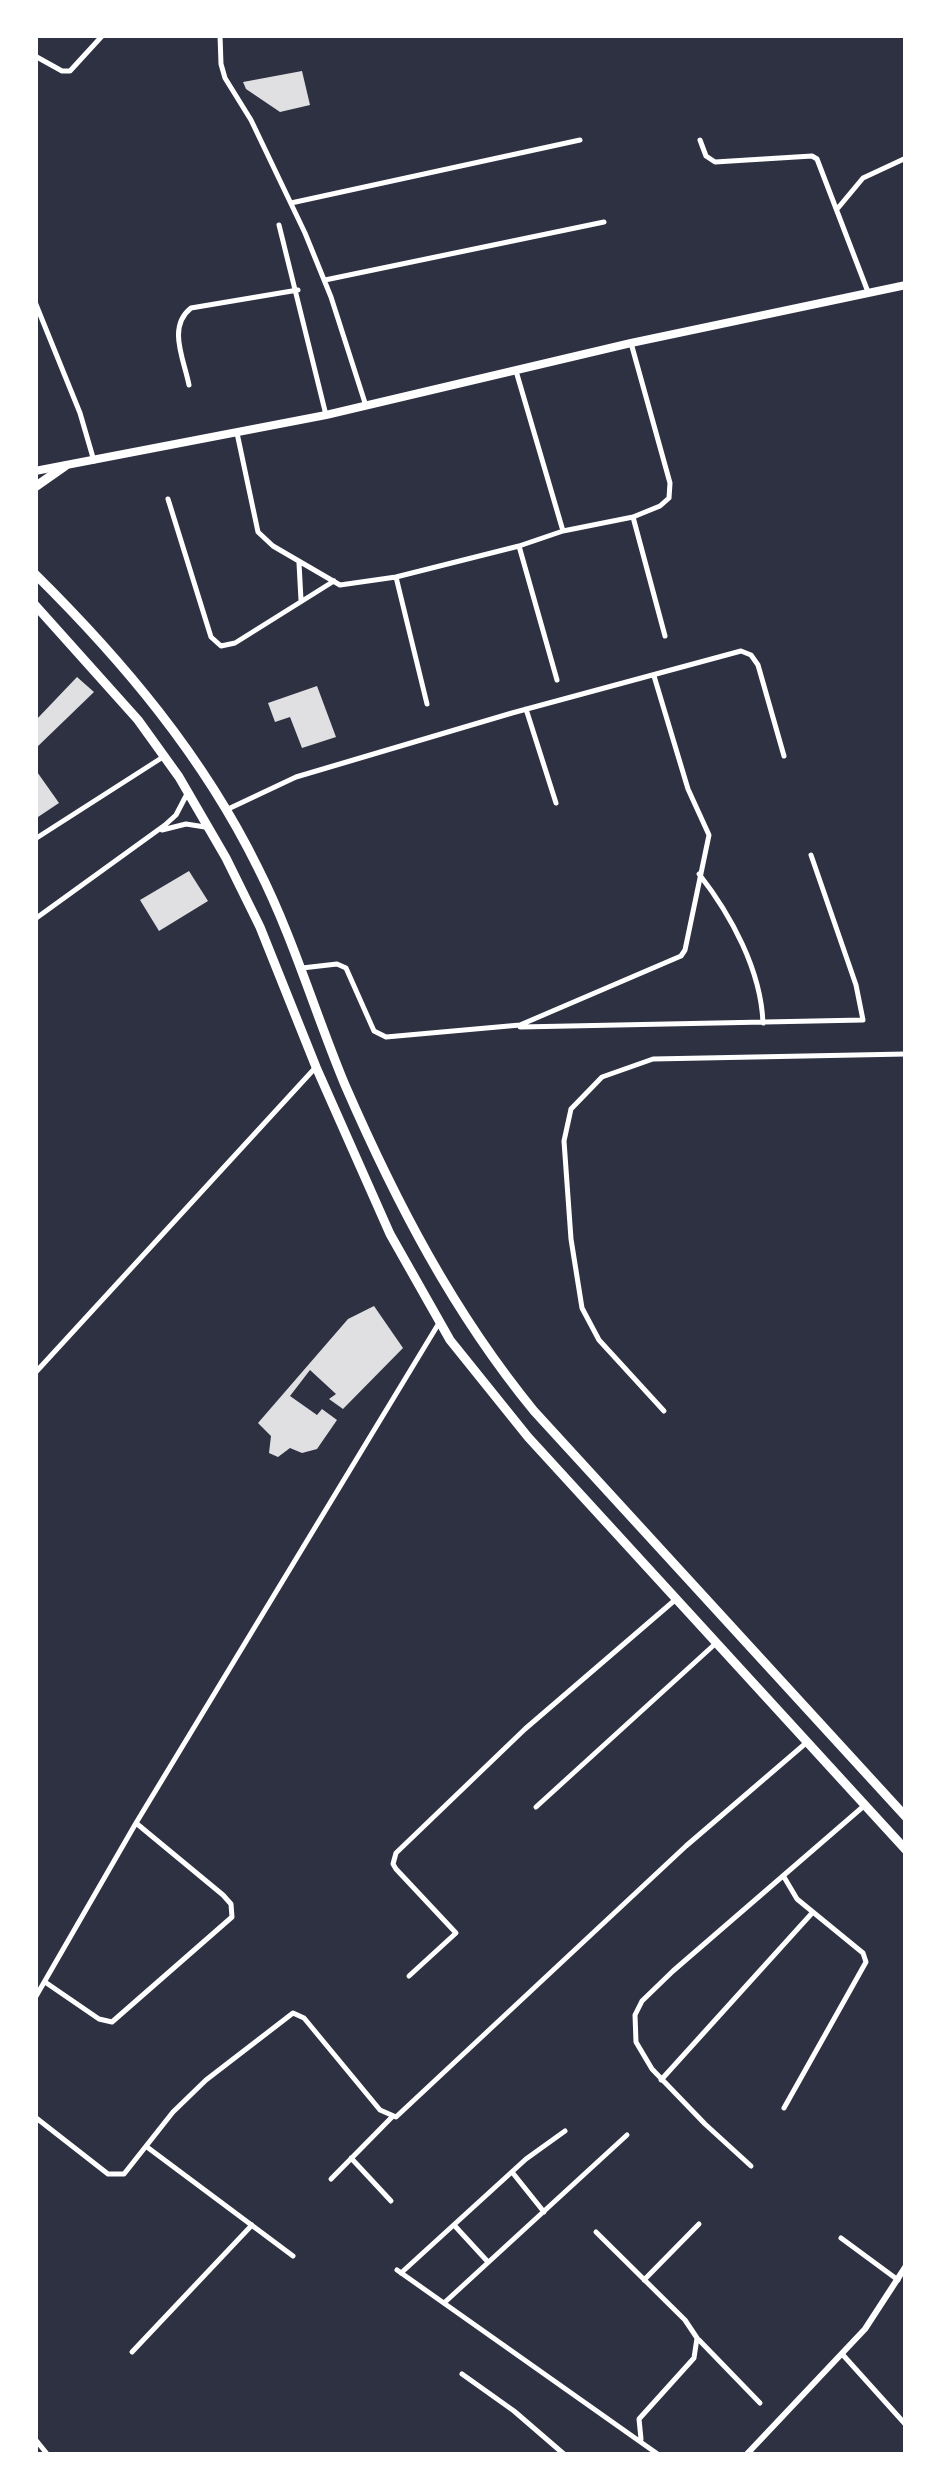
<!DOCTYPE html>
<style>
body{margin:0}
#map{position:relative;width:941px;height:2490px;overflow:hidden;background:#2d3142;font-family:"Source Sans 3",sans-serif}
canvas{display:block}
.frame{position:absolute;inset:0;border:38px solid #fff;pointer-events:none}
</style>
<div id="map">
<canvas width="941" height="2490"></canvas>
<div class="frame"></div>
</div>
<script>
const g = document.querySelector('canvas').getContext('2d');
g.lineJoin = 'round';
function fillPath(path, color) {
  g.fillStyle = color;
  g.fill(path, 'evenodd');
}
function trace(path, color, width, dash) {
  g.strokeStyle = color;
  g.lineWidth = width;
  g.lineCap = dash ? 'butt' : 'round';
  g.setLineDash(dash || []);
  g.stroke(path);
}
fillPath(new Path2D(`
 M302,71L310,105L280,112L246,89L243,82Z
 M77,677L94,692L35,749V721Z
 M317,686L336,737L302,748L290,717L275,722L268,703Z
 M35,769L59,803L35,819Z
 M189,871L208,901L159,931L140,900Z
 M374,1306L403,1348L343,1409L329,1399L336,1394L310,1370L290,1396L317,1415L322,1409L337,1420L317,1449L302,1453L290,1448L278,1457L269,1453L271,1436L258,1423L348,1319Z`), '#e0e0e3');
trace(new Path2D(`
 M220,35L221,64L225,78L251,120L305,233L331,297L366,406
 M35,56L62,71H70L103,35
 M700,140L706,156L715,162L812,156L817,159L868,292
 M291,203L580,140
 M838,208L863,178L906,158
 M279,225L326,415
 M325,280L604,222
 M35,302L80,413L94,461
 M516,371L563,531
 M189,385C184,359 167,327 191,308L298,290
 M237,433L258,532L273,546L340,585L396,577L519,546L563,531L633,517L660,506L669,498L670,483L631,343
 M168,499L211,637L221,646L235,643L334,581
 M633,517L665,636
 M519,546L557,680
 M299,563L301,600
 M396,577L427,704
 M526,709L556,803
 M226,810L296,777L512,713L741,651L751,655L758,665L784,756
 M162,830L186,824L205,827
 M35,839L163,757
 M699,874C731,915 761,970 763,1023
 M35,919L165,825L176,815L188,792
 M302,968L337,964L346,968L374,1031L386,1037L520,1025L681,956L685,950L709,835L688,789L654,676
 M520,1027L863,1020L856,985L811,855
 M35,1373L316,1067
 M664,1411L599,1340L582,1308L571,1239L564,1141L571,1109L602,1077L653,1059L906,1054
 M536,1807L715,1644
 M409,1976L456,1933L396,1869L393,1864L396,1853L525,1729L675,1600
 M45,1982L99,2019L112,2022L232,1917L231,1904L223,1895L136,1823
 M35,1998L136,1823L439,1323
 M661,2080L813,1912
 M784,2108L866,1962L863,1953L797,1899L784,1877
 M35,2117L108,2174H124L173,2112L206,2080L293,2013L304,2018L380,2110L396,2117L686,1846L806,1743
 M147,2147L293,2256
 M351,2158L391,2201
 M751,2166L705,2124L652,2069L636,2042L635,2015L642,2001L673,1971L865,1805
 M512,2172L544,2212
 M331,2179L392,2117
 M454,2225L488,2262
 M596,2232L685,2320L697,2338L694,2358L639,2419L641,2439
 M841,2238L898,2280
 M397,2270L659,2455
 M401,2273L526,2159L565,2131
 M644,2280L699,2224
 M444,2303L627,2135
 M699,2340L760,2403
 M132,2352L252,2225
 M843,2355L906,2425
 M462,2374L514,2411L565,2455
 M35,2439L48,2455`), '#fff', 5);
trace(new Path2D(`
 M746,2455L865,2329L906,2266`), '#fff', 6);
trace(new Path2D(`
 M35,471L326,415L631,343L906,285`), '#fff', 8);
trace(new Path2D(`
 M35,487L65,466
 M35,574C123,661 203,756 258,868C293,937 315,1013 345,1085C396,1202 453,1312 534,1411L906,1817
 M35,605L138,720L179,777L226,858L260,927L316,1067L390,1234L450,1340L528,1437L906,1850`), '#fff', 9);
</script>
